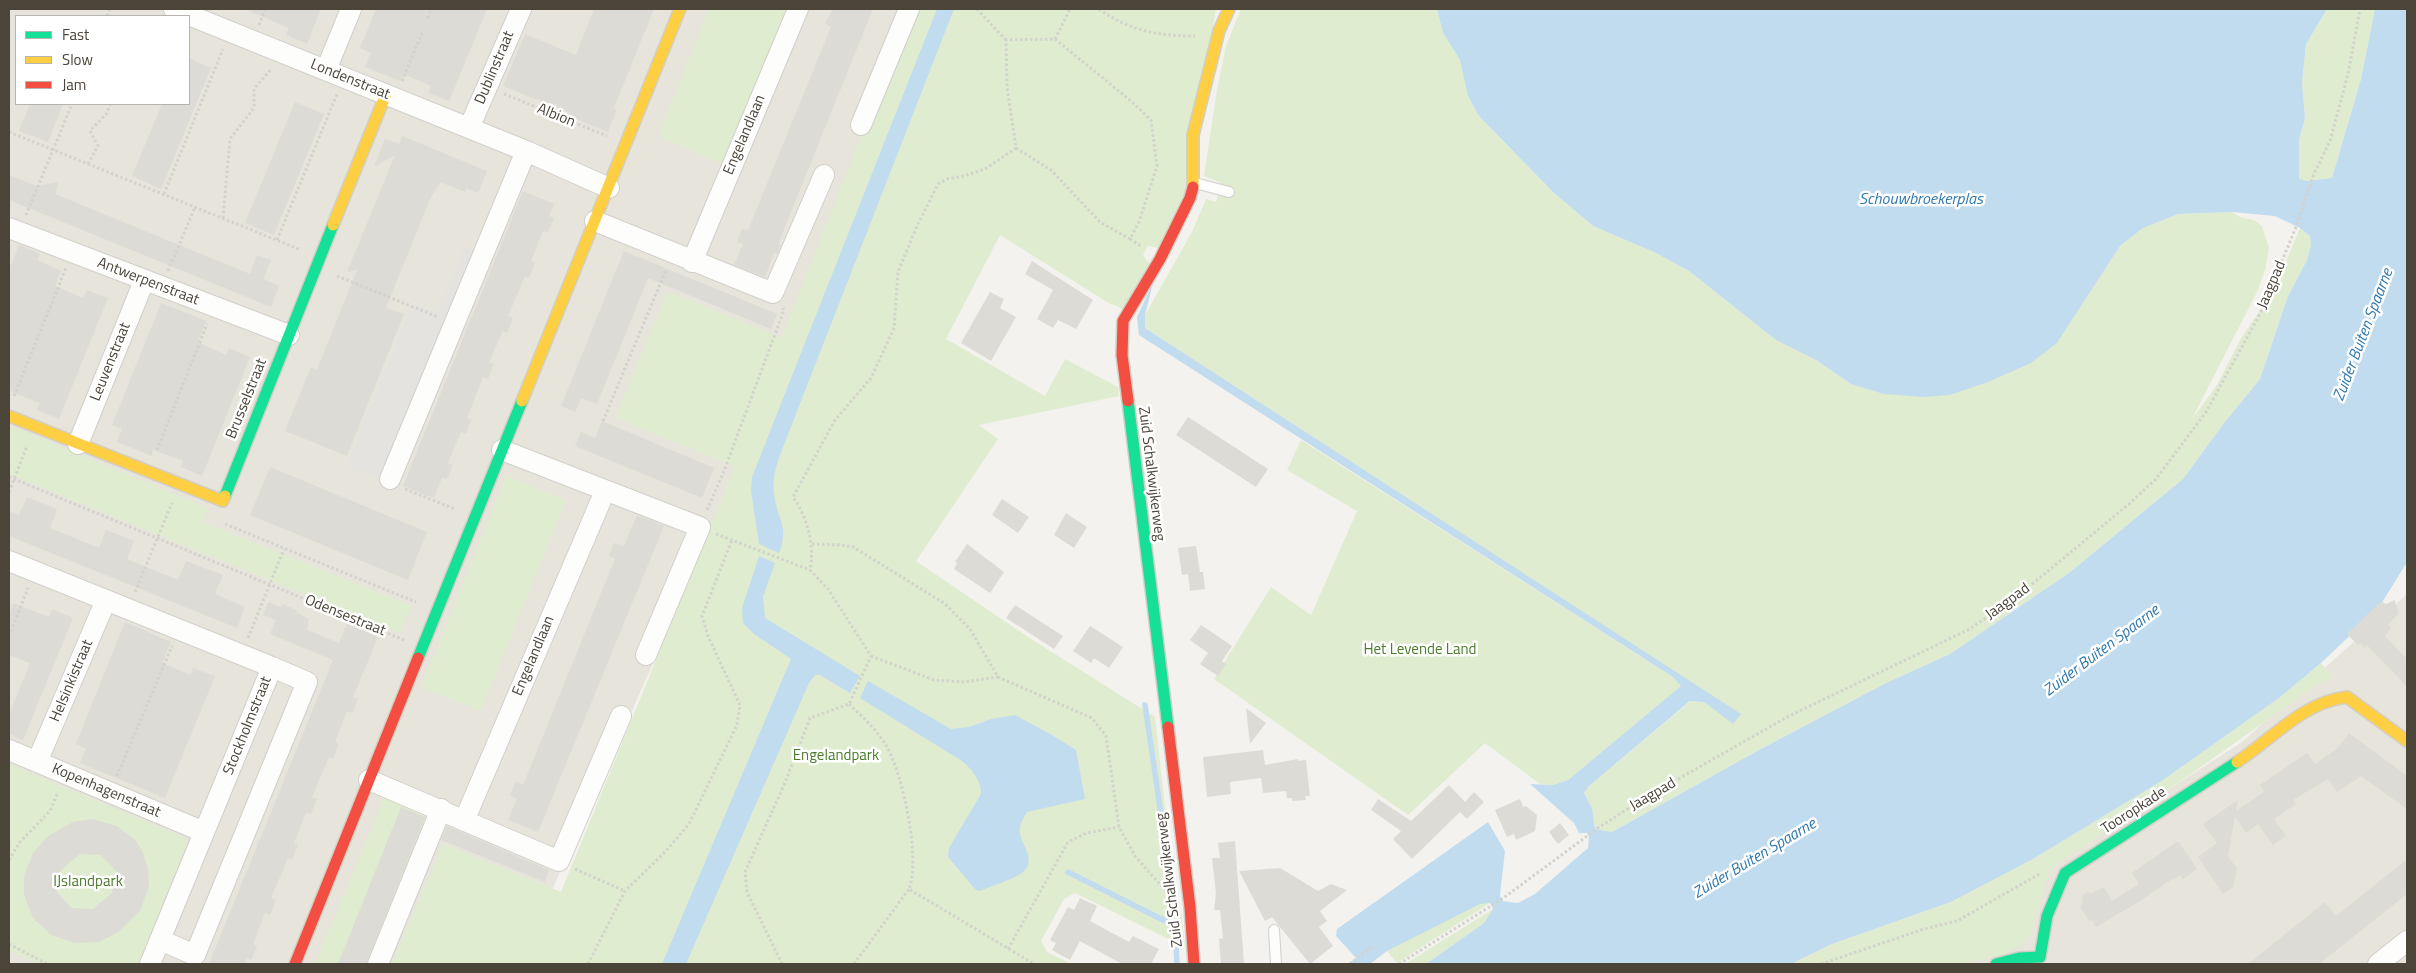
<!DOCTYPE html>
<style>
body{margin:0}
#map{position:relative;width:2416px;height:973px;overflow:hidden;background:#f3f2ee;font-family:"Titillium Web",sans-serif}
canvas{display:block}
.frame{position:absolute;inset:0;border:10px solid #4a4439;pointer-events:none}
.legend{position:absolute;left:15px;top:15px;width:175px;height:90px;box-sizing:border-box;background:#fff;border:1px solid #b7b4b0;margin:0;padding:6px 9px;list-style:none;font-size:15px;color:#4a4439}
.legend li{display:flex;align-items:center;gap:10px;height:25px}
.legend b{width:25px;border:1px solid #b7b4b0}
</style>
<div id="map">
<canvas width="2416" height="973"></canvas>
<div class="frame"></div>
<ul class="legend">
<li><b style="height:6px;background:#16e098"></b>Fast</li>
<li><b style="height:6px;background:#ffcf43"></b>Slow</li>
<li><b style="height:6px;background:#f24e42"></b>Jam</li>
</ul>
</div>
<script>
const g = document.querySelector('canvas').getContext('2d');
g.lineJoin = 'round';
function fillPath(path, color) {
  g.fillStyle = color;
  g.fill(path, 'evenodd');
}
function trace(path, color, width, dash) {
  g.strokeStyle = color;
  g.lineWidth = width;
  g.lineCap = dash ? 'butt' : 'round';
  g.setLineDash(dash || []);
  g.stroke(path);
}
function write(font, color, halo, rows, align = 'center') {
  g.font = font + ' "Titillium Web",sans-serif';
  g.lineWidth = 5;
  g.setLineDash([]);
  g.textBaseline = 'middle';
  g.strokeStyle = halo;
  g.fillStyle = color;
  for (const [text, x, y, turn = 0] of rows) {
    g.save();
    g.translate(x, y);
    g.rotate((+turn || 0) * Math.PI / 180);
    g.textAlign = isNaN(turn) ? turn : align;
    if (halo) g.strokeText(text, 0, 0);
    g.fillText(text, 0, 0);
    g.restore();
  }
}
fillPath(new Path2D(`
 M9,9H954L757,473L655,659L519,964H9ZM16,16H189V104H16Z
 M2407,594V964H1851L2011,891L2242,742Z`), '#e7e4dc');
fillPath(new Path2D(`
 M709,9H790L725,165L658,136Z
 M912,9H1216L1186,195L1160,248L1148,246L1143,255L1150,265L1124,310L1113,304L1112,305L1000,235L946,339L1045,396L1065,359L1118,387L1119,396L979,425L998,439L916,561L1028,637L1155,717L1176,907L1181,911L1185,947L1075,893L1064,899L1041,941L1047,952L1071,964H392L443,844L561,892L735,467L615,417L667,293L672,295L673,293L781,338Z
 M1241,9H1437L1443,33L1460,60L1468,96L1478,115L1553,192L1593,226L1656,253L1689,271L1776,340L1816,360L1851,384L2057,343L2120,246L2143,228L2178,214L2232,212L2240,217L2254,220L2262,226L2269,248L2265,270L2257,292L2192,419L2217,385L2240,340L2275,288L2300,228L2310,236L2311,245L2307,260L2288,296L2260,379L2224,423L2183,479L2069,573L1950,654L1886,683L1759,750L1612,832L1595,829L1592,808L1584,793L1589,786L1691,701L1704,702L1733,723L1740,714L1145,328V315L1192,232L1206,199L1216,202L1221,183L1204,176L1217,90L1226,46Z
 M2327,9H2375L2361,79L2332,178L2307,181L2299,180V140L2305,118L2302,83L2306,44Z
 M9,425L208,508L203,522L412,606L400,633L9,474Z
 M1301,440L1673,677L1682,686L1568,780L1553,785L1540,784L1485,743L1408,815L1214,679L1271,587L1311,615L1357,511L1287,470Z
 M506,476L566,500L481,711L421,687Z
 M2321,663L2333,678L2321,682L2188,776L2055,866L2049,874L2031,934L2022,944L2007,954L1958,964H1791L1832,944L1951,902L2033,859L2163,780L2279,698Z
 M9,764L184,837L187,846L139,964H40L9,951Z
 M384,798L432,816L370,964H315Z
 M1480,903H1490L1397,963L1387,951Z
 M1493,909L1484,923L1426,964H1405Z`), '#e0eccf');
fillPath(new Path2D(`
 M464,247L486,256L393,485L347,466L413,303L437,313Z`), '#e5e3df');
fillPath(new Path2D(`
 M937,9H954L780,455C776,467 772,479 774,493C776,516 790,528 779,553L759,544L751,491L752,477Z
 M1437,9H2327L2306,44L2302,83L2305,118L2299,140V179L2307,181L2332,178L2361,79L2375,9H2407V562L2378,609L2321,663L2279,698L2163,780L2033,859L1951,902L1832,944L1791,964H1426L1484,923L1493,909L1490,903L1480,904L1387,951L1370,964H1348L1356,958L1336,936L1337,929L1488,822L1505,851L1500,895L1502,901L1518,903L1535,894L1588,848L1589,837L1587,833H1579L1574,823L1530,784L1553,785L1568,780L1681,686L1673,677L1139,335L1137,317L1153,283L1145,315V328L1741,714L1733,724L1704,702L1690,701L1589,786L1584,793L1592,808L1595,829L1612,832L1759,750L1886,683L1950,654L2069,573L2183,479L2224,423L2260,379L2288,296L2307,260L2311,245L2310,236L2300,228L2275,216L2232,212L2178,214L2143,228L2120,246L2057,343L2031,363L1988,382L1950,395L1923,397L1884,394L1851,384L1816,360L1776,340L1689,271L1656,253L1593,226L1553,192L1478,115L1468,96L1460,60L1443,33Z
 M759,556L775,563L763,597L765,618L860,676L850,693L820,675H815L809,683L686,964H662L791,659L754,634L743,623L742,608Z
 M868,681L951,729L969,727L991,719L1015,715L1052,735L1076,750L1085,799L1027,812C1024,817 1021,822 1020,827C1017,842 1038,858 1024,871C1016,879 991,886 980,891L976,890L948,857L949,848L981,794C982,782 971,768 962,761L860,698Z`), '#c1dcef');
trace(new Path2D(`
 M1145,705L1171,883
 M1068,872L1175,926L1177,964`), '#c1dcef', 5.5);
fillPath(new Path2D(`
 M245,9H321L307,44L286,35L289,28Z
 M376,9H487L449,101L428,93L431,86L403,74L400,81L365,67L371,53L360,48Z
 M594,9H654L614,108L617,109L608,132L568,116L570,113L503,86L525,34L576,55Z
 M833,9H873L778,244L781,245L777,254L774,253L765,277L734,265L743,244L737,242L742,229L748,230L831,27L825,23Z
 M189,58L211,68L161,189L132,176L162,104H189Z
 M295,102L324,114L274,235L245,223Z
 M30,104H63L48,142L19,131Z
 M402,136L487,171L478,193L466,188L465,192L440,182L429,201L386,308L404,314L347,456L285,431L311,367L317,370L357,270L347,272L395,155L374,167L385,139L399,144Z
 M9,175L37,186L59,182L55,194L250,274L257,255L271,260L263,279L279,286L271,307L9,200Z
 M523,191L554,204L549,216L554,218L548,232L543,231L531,261L535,263L529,278L525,276L514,302L508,316L513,318L507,333L503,331L489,362L494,364L488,379L483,377L467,418L471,420L466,434L461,432L448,463L453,465L447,479L442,478L434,498L403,486Z
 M19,245L40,254L37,260L61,271L55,286L83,298L87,290L108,298L59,419L37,410L40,403L9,391V269Z
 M624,251L777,314L771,329L648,278L597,404L581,398L575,412L561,406Z
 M1032,261L1093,300L1076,329L1058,320L1053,328L1037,319L1053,290L1025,274Z
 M990,292L1004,299L1000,308L1016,317L991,361L961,343Z
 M161,303L206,321L198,342L226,355L229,348L250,357L202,476L181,467L183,461L153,450L152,456L117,442L122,429L112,425Z
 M1188,417L1268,469L1256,487L1176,435Z
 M602,421L714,468L702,498L575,446L581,432L595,438Z
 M270,467L427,532L408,580L250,515Z
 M27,497L57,509L50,528L99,548L106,530L122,536L134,541L127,559L178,580L186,561L223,575L215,594L245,607L237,628L9,536V511L19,515Z
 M1002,499L1029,517L1018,533L992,515Z
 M1066,513L1087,527L1074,548L1054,535Z
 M637,515L664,526L538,832L508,820L517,799L510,795L516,781L523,785L615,559L609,555L614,543L624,546Z
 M967,544L1004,572L990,593L954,569L957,563L955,562Z
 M1196,546L1200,572H1203L1205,589L1190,591L1188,574L1182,575L1178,548Z
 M2395,600L2398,614L2388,625L2391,628L2385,636L2407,659V687L2367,645L2365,648L2360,643L2358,645L2347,634L2379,603L2381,604L2383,602L2386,604Z
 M268,602L281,607L282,604L297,610L296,612L309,619L307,630L339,643L347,624L378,637L353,697L358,699L352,713L347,711L335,742L339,744L333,759L329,757L312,797L317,799L311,814L306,812L294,843L298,845L292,860L288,858L271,898L276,900L270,915L265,913L253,944L257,946L251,960L247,958L244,964H209L333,660L270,634L276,620L263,615Z
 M13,603L49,617L52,609L73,618L23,740L9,734V715L30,663L9,655V614Z
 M1015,605L1063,636L1054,649L1006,618Z
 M125,622L171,642L162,663L191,675L193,668L215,676L165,798L80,763L86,749L76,744Z
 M1201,625L1232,646L1222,661L1226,664L1218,676L1200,664L1208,653L1190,640Z
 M1090,626L1123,647L1109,668L1094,658L1091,663L1073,651Z
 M1246,708L1266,723L1250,744Z
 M2349,733L2407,776V809L2361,776L2337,792L2328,779L2293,800L2296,804L2274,819L2286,836L2273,845L2258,824L2246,833L2235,816L2228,856L2237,869L2233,887L2223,894L2198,857L2217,843L2203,824L2238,800L2236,811L2264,792L2260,785L2307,753L2315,764L2338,748Z
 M1263,750L1265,765L1298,759V761L1306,760L1310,796H1305L1306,800L1292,801V798H1287L1286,791L1263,793L1261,778L1230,782L1231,794L1207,797L1203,757Z
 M1449,785L1465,802L1474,792L1484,802L1467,819L1460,812L1412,859L1393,839L1401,831L1371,810L1378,799L1411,821Z
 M1520,799L1523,807L1526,806L1537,815L1535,831L1516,840L1514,834L1507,837L1495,810Z
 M401,807L425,817L366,964H338Z
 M92,819L117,826L136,841L143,853L148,868L149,887L140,911L120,931L99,942L75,943L51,935L33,918L24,895V876L33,853L48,836L73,822ZM80,854L101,855L116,871L112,893L93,909L71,908L57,892L61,870Z
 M1560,823L1569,835L1558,844L1549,832Z
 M447,826L549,870L545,882L441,840Z
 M1235,841L1244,964H1221L1219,939L1223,938L1220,910H1214L1216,893L1212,858H1220L1218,843Z
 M2178,841L2197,869L2183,879L2180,875L2173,880L2172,879L2140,901L2096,927L2092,920L2089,921L2080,906L2083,904L2082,895L2088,892L2092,893L2104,887L2112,901L2139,884L2132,873Z
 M2407,859V894L2319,964H2248L2325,902L2336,916Z
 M1280,868L1318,891L1331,884L1347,890L1320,911L1327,921L1319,927L1333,946L1310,964L1272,917L1265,921L1239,871Z
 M1080,898L1097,906L1090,921L1129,942L1133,936L1159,949L1151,964H1122L1080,941L1070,960L1052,950L1056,943L1050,940L1068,907L1074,910Z`), '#dddbd6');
const lane = new Path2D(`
 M1195,183L1229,192
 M1274,930L1276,964`);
const street = new Path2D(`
 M174,9L526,151L609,188
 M326,70L351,9
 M861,125L909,9
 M469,128L521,9
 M595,221L773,293L824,175
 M9,228L289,335
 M692,262L798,9
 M78,444L144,281
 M502,450L700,527L646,655
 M390,479L526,151
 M9,561L272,667L150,964
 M9,750L204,832
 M37,762L106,600
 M369,780L559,861L621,716
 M464,821L605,491
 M160,940L195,955L307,682L272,667
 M378,964L441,809
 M2378,964L2407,941`);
const fast = new Path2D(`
 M1128,401L1168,727
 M225,496L333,225
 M418,658L522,401
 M1996,964L2019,958L2040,957L2047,916L2065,873L2237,762`);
const slow = new Path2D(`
 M1193,187V135L1219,31L1229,9
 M333,225L386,94
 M522,401L680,9
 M9,416L223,501L225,496
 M2237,762C2272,739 2303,702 2347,697L2407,741`);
const jam = new Path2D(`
 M1128,401L1122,355L1123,321L1160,259L1190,198L1193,187
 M1168,727L1190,907L1194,964
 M295,964L418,658`);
trace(lane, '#d1cfcb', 12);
trace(street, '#d1cfcb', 22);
trace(fast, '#d2cfc5', 14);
trace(slow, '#d2cfc5', 14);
trace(jam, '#d2cfc5', 14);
trace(new Path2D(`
 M977,9L1006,40
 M1099,9C1130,31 1158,36 1195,36
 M107,16L110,9
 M428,18L431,9
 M259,25L265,9
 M1055,39L1131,101L1151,120L1157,166L1139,222L1130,239L1142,247
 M402,81L422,33
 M504,94L607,136
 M9,132L301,250
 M1016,148L1051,170L1100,222L1130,239
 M88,164L98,146L90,131L107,113L110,104
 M164,194L223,49
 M26,215L72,104
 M223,218L230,139L254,108V89L272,68
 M277,240L337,94
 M168,271L195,207
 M337,276L438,317
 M14,396L66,268
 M603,421L666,270
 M157,450L207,324
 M9,477L404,640
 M405,489L455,509
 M9,492L27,446
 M707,510L724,471L784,310L783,308
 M225,524L416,602
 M716,534L810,570
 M812,544L840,545L853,547L944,603L970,629L998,677L1092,718L1106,736L1119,827L1135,856L1165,890
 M135,592L172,503
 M9,636L28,588
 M248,638L284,549
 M871,656L934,680L964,682L998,677
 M849,704C863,717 877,730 887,747C903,775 921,860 909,889L1034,964
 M117,776L172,646
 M9,860L20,842L50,811L58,792
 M575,869L625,891
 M9,944L47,964
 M1008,949L1068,842L1087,833L1119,827
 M588,964L625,891L665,852L689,824L737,725L740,705L708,636L702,616L732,540
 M782,964L747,892L745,872L784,785L810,718L849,704L871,656L828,589L810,570C815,544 807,517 793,497L835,420L871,378L894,328L898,272L917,226L938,184L947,179L964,176L985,169L1016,148L1007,87L1006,40L1055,39L1070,9
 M854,964L909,889
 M1350,964L1373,946
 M1399,964L1502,899L1598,828L1643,799L1789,716L1970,629L2025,590L2129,504L2156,479L2206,412L2261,312L2296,227L2313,176L2330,141L2348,74L2360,9
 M1821,964L1924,929L1957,921L2041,873`), '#d3d2cc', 3, [2.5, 2.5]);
trace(lane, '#fdfdfc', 10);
trace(street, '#fdfdfc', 20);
trace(fast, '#16e098', 11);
trace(slow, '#ffcf43', 11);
trace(jam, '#f24e42', 11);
write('15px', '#4a4439', '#fff', [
 ["Dublinstraat",495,68,-67],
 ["Londenstraat",350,80,22],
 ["Albion",556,116,22],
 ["Engelandlaan",745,135,-67],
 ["Antwerpenstraat",148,282,21],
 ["Jaagpad",2272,285,-67],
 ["Leuvenstraat",111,362,-68],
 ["Brusselstraat",247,399,-68],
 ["Zuid Schalkwijkerweg",1151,474,83],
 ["Jaagpad",2008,602,-36],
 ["Odensestraat",345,616,22],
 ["Engelandlaan",534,656,-67],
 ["Helsinkistraat",72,681,-67],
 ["Stockholmstraat",248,726,-68],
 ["Kopenhagenstraat",106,791,23],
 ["Jaagpad",1653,795,-30],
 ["Tooropkade",2134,811,-33],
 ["Zuid Schalkwijkerweg",1170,880,-97]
]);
write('15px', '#4a7c2c', '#fff', [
 ["Het Levende Land",1420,650],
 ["Engelandpark",836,756],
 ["IJslandpark",88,882]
]);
write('italic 16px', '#3179ad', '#fff', [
 ["Schouwbroekerplas",1921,200],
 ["Zuider Buiten Spaarne",2364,335,-69],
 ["Zuider Buiten Spaarne",2102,651,-37],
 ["Zuider Buiten Spaarne",1755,859,-31]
]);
</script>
